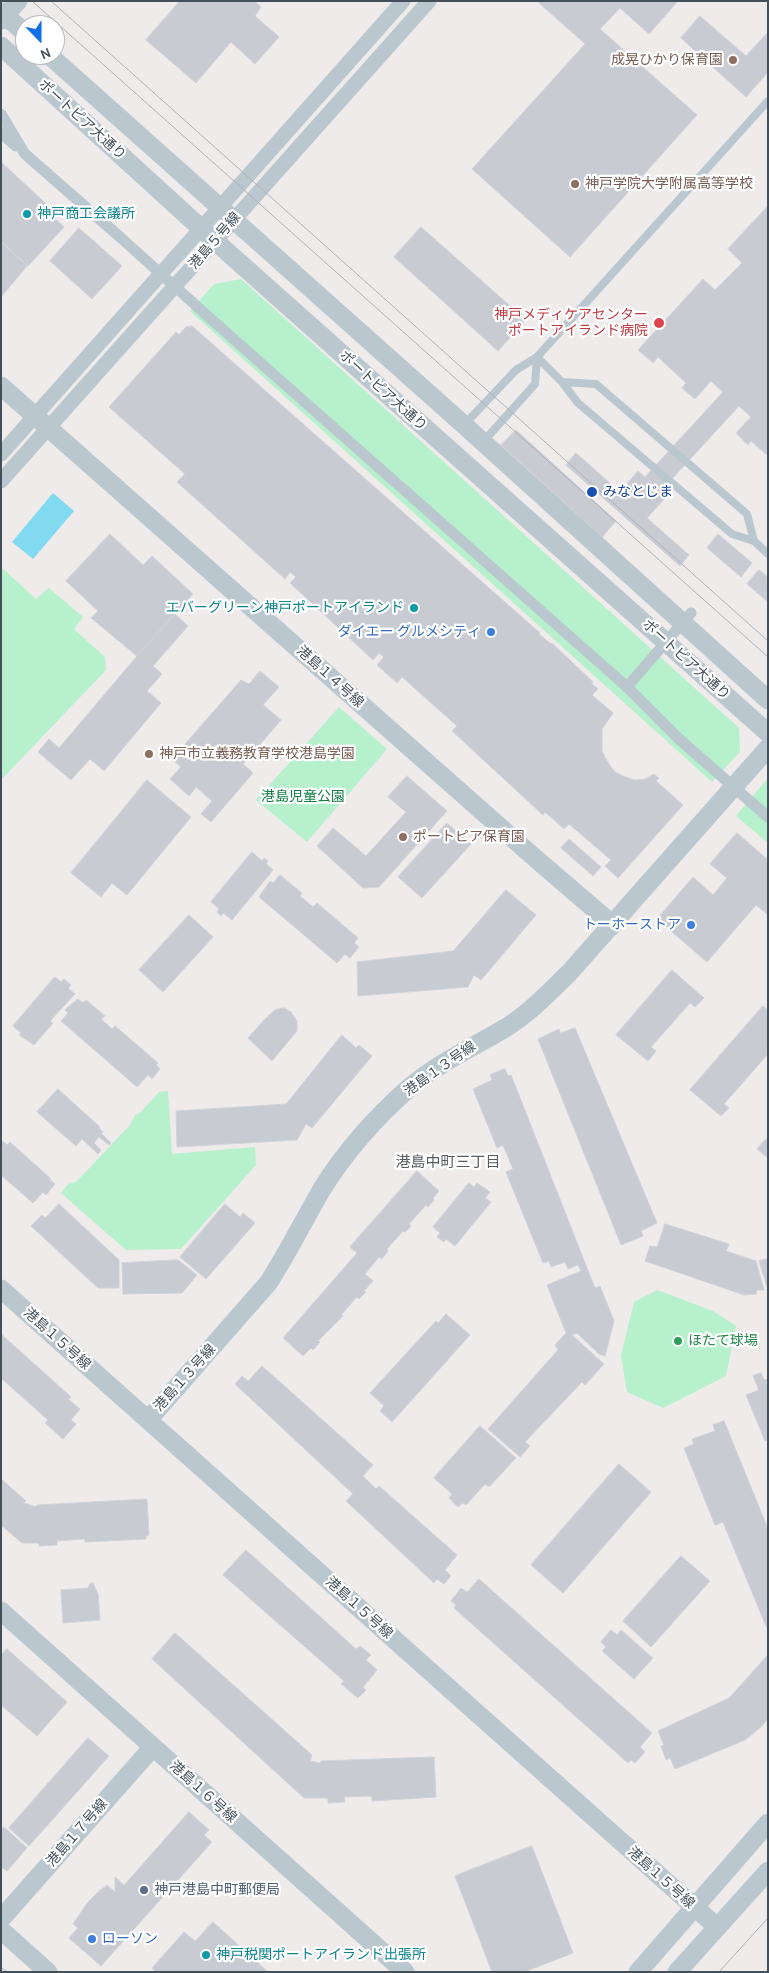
<!DOCTYPE html>
<meta charset="utf-8">
<style>
body{margin:0}
#map{position:relative;width:769px;height:1973px;overflow:hidden;background:#efebeb;font-family:Karla,sans-serif}
canvas{display:block}
.frame{position:absolute;inset:0;border:2px solid #43505a;pointer-events:none}
.north{position:absolute;left:15px;top:15px;width:50px;height:50px;box-sizing:border-box;background:#fff;border:1px solid #b4b9bd;border-radius:50%;rotate:158deg;font-size:14px;font-weight:700;line-height:20px;text-align:center;color:#43505a}
.north::after{content:'';display:block;margin:auto;width:18px;height:22px;background:#1171e4;clip-path:polygon(50% 0,100% 100%,50% 72%,0 100%)}
</style>
<div id="map">
<canvas width="769" height="1973"></canvas>
<div class="frame"></div>
<div class="north">N</div>
</div>
<script>
const g = document.querySelector('canvas').getContext('2d');
g.lineJoin = 'round';
function fillPath(path, color) {
  g.fillStyle = color;
  g.fill(path, 'evenodd');
}
function trace(path, color, width, dash) {
  g.strokeStyle = color;
  g.lineWidth = width;
  g.lineCap = dash ? 'butt' : 'round';
  g.setLineDash(dash || []);
  g.stroke(path);
}
function write(font, color, halo, rows, align = 'center') {
  g.font = font + ' Karla,"Noto Sans JP",sans-serif';
  g.lineWidth = 4.5;
  g.setLineDash([]);
  g.textBaseline = 'middle';
  g.strokeStyle = halo;
  g.fillStyle = color;
  for (const [text, x, y, turn = 0] of rows) {
    g.save();
    g.translate(x, y);
    g.rotate((+turn || 0) * Math.PI / 180);
    g.textAlign = isNaN(turn) ? turn : align;
    if (halo) g.strokeText(text, 0, 0);
    g.fillText(text, 0, 0);
    g.restore();
  }
}
fillPath(new Path2D(`
 M241,279L739,728L740,752L712,782L190,311L214,284Z
 M1,567L36,599L49,588L83,617L74,629L105,657L106,670L1,780Z
 M339,707L387,749L307,842L256,800Z
 M768,778V843L736,816Z
 M168,1091L172,1154L255,1147L256,1165L181,1249L126,1250L61,1193L68,1184L76,1182L130,1125L135,1115L139,1114L159,1092Z
 M657,1290L713,1311L736,1326L726,1376L663,1408L627,1392L621,1355L634,1302Z`), '#b6f0cc');
fillPath(new Path2D(`
 M53,493L74,511L33,559L12,542Z`), '#81daef');
const building = new Path2D(`
 M180,1H254L261,7L255,16L279,37L255,64L231,42L196,83L146,40Z
 M537,1H678L649,34L620,8L600,29L697,115L570,257L472,169L585,44Z
 M700,16L746,56L768,32V72L746,97L681,38Z
 M1,162L55,212L52,216L64,227L28,266L1,241Z
 M768,206V456L751,441L748,445L736,433L751,417L739,406L661,491L645,477L723,392L711,381L695,399L682,388L686,383L658,357L653,363L638,350L703,279L715,290L742,263L728,249Z
 M421,227L526,320L498,351L394,257Z
 M79,228L122,266L92,299L50,261Z
 M1,242L27,266L1,297Z
 M192,326L540,633L539,634L551,644L552,643L593,682L591,683L598,689L592,695L613,713L602,729V751L607,761L614,771L623,776L634,780L645,779L654,774L659,778L656,781L683,805L618,878L605,866L611,860L569,824L564,829L545,812L543,815L452,731L457,726L402,677L397,683L377,665L384,657L379,653L373,660L290,583L296,577L290,572L285,579L177,482L185,474L109,407L176,332L179,335L186,327Z
 M516,430L616,521L602,537L501,445Z
 M576,453L620,492L638,471L667,496L647,518L689,555L680,566L566,465Z
 M110,534L143,565L152,556L193,594L137,656L91,618L98,611L66,581Z
 M718,534L752,563L741,577L707,548Z
 M759,570L768,577V602L747,584Z
 M175,614L188,626L153,666L162,674L147,691L161,703L104,771L90,759L71,780L38,752L49,739L59,748L137,656Z
 M260,671L279,687L263,705L281,720L243,764L253,773L211,822L201,814L212,801L196,787L189,796L170,779L181,767L172,759L241,680L249,684Z
 M407,776L447,811L379,887L363,888L317,846L333,828L366,856L406,812L388,797Z
 M147,780L191,817L127,895L112,883L101,897L71,873Z
 M447,823L471,844L422,898L398,877Z
 M737,833L768,860V915L756,905L707,962L657,919L693,877L713,895L727,878L710,864Z
 M569,839L601,867L593,876L561,848Z
 M252,852L262,861L264,858L268,861L266,864L273,870L232,920L223,913L221,916L217,912L219,909L211,902Z
 M280,875L302,893L300,896L313,907L317,903L358,938L354,943L359,947L350,958L345,954L337,963L259,897L270,881L273,883Z
 M506,890L536,915L481,980L474,975L468,987L358,996L357,962L453,951Z
 M189,915L213,937L163,992L139,970Z
 M672,970L704,998L695,1007L690,1003L651,1047L656,1051L648,1061L616,1035Z
 M55,977L61,982L64,979L71,985L68,988L75,994L50,1021L53,1023L34,1045L19,1035L21,1033L13,1026Z
 M78,999L83,1003L86,1000L105,1016L101,1019L112,1029L115,1026L158,1063L156,1065L160,1069L152,1079L148,1075L137,1087L61,1021L68,1013L65,1010Z
 M763,1006L768,1010V1054L724,1104L729,1108L721,1116L690,1090Z
 M284,1008L291,1012L297,1021V1031L272,1061L248,1038L264,1020L275,1010Z
 M575,1028L657,1223L641,1231L643,1236L621,1245L538,1039L559,1029L560,1033Z
 M342,1035L356,1048L359,1045L372,1056L312,1128L306,1124L297,1140L177,1147L176,1111L286,1104Z
 M505,1069L508,1076L511,1075L595,1288L600,1286L614,1321L605,1356L599,1354L577,1333L572,1335L604,1364L585,1385L582,1382L525,1442L530,1446L520,1457L488,1429L558,1350L555,1345L566,1333L547,1285L581,1271L578,1265L568,1269L565,1262L551,1267L549,1261L543,1263L506,1172L513,1169L503,1145L497,1148L473,1089L492,1080L490,1075Z
 M58,1089L100,1127L99,1128L103,1132L101,1133L111,1143L109,1145L99,1137L94,1143L101,1150L98,1154L82,1139L76,1146L37,1112Z
 M768,1137V1158L757,1149Z
 M1,1140L7,1145L10,1142L51,1179L50,1180L55,1184L46,1195L43,1192L33,1203L1,1175Z
 M417,1171L439,1191L433,1198L434,1200L428,1207L426,1205L409,1224L411,1226L405,1232L403,1231L387,1249L388,1251L382,1259L379,1257L365,1274L373,1281L364,1291L366,1292L359,1299L357,1297L341,1315L343,1316L318,1341L320,1342L313,1350L311,1348L303,1356L283,1338L357,1253L350,1247Z
 M469,1183L474,1187L477,1183L490,1192L485,1198L491,1202L455,1246L446,1239L444,1242L437,1237L440,1233L433,1227Z
 M59,1204L119,1260V1288H98L31,1226L42,1215L45,1218Z
 M225,1204L240,1217L243,1213L255,1223L206,1279L180,1257Z
 M665,1224L729,1244L726,1251L756,1261L764,1290H757L756,1294L744,1295L645,1261L650,1246L657,1247Z
 M768,1259V1290L759,1261Z
 M178,1260L197,1275L182,1293L123,1294L122,1263Z
 M446,1314L470,1335L392,1422L380,1411L384,1406L370,1393L436,1321L438,1323Z
 M1,1334L71,1397L68,1399L80,1409L71,1420L76,1424L63,1439L45,1423L48,1420L1,1378Z
 M262,1366L373,1465L363,1476L376,1489L379,1486L457,1555L445,1570L451,1576L444,1584L437,1579L434,1583L346,1501L353,1494L235,1384L242,1376L248,1381Z
 M761,1373L764,1380L768,1379V1440L765,1441L746,1395L759,1390L753,1376Z
 M724,1421L768,1529V1631L723,1522L715,1525L684,1448L694,1444L692,1439L715,1431L713,1425Z
 M480,1426L516,1458L489,1487L485,1484L466,1505L463,1503L458,1507L449,1498L452,1494L434,1478Z
 M619,1464L651,1492L563,1593L531,1565Z
 M1,1479L26,1501L24,1503L36,1507L37,1505L147,1499L149,1535L146,1536V1539L85,1542V1539L57,1541V1545L39,1546V1543H22L1,1525Z
 M246,1550L356,1649L360,1646L371,1655L366,1660L377,1670L363,1687L366,1690L358,1698L341,1684L344,1681L223,1575Z
 M681,1556L710,1581L651,1647L623,1621Z
 M479,1579L652,1733L640,1747L645,1752L635,1763L631,1760L628,1763L454,1608L456,1605L451,1601L461,1588L467,1592Z
 M93,1583L98,1594L100,1620L63,1623L61,1590L88,1588L90,1584Z
 M611,1630L617,1635L621,1630L653,1658L634,1679L602,1651L606,1647L601,1642Z
 M175,1633L312,1755L310,1761L320,1763L321,1761L434,1757L436,1797L372,1801V1796L344,1797L345,1802L328,1803V1798H304L152,1659Z
 M7,1649L67,1702L37,1736L1,1705V1655Z
 M768,1655V1719L760,1728L745,1740L675,1769L670,1758L666,1760L661,1746L664,1745L658,1731L729,1698Z
 M88,1738L109,1756L29,1846L9,1828Z
 M189,1812L209,1830L204,1835L212,1842L101,1966L69,1938L78,1928L73,1924L88,1902L97,1893L107,1885L115,1892V1877L124,1885Z
 M4,1827L27,1848L7,1871L1,1867V1830Z
 M532,1846L573,1953L524,1972H492L455,1876Z
 M213,1922L268,1972H156L152,1968L184,1932L195,1941Z`);
fillPath(building, '#c8cbd1');
trace(building, '#cfd2d8', 1);
trace(new Path2D(`
 M537,357L562,382L596,384L747,514L754,541
 M562,382L578,403L732,534L754,541L768,554
 M464,425L516,370L537,357L768,101
 M483,442L535,384L537,357`), '#bbc7cf', 8);
trace(new Path2D(`
 M1,114L25,154L120,237
 M1,133L16,146
 M212,320L627,687L679,739`), '#bbc7cf', 11);
trace(new Path2D(`
 M1,454L403,1
 M1,481L429,1`), '#bbc7cf', 15);
trace(new Path2D(`
 M1,12L25,33
 M1,20L18,1
 M1,46L215,241L768,733
 M49,55L464,425L768,700
 M1,386L535,858L613,925
 M1,1289L717,1927
 M148,1420L269,1282C288,1252 304,1220 322,1189C345,1152 376,1117 409,1088C437,1064 471,1048 502,1030C528,1015 548,993 569,973L768,748
 M1,1611L405,1972
 M1,1919L153,1747
 M1,1930L48,1972
 M638,1972L768,1823
 M677,1972L768,1871`), '#bbc7cf', 19);
trace(new Path2D(`
 M32,1L768,657
 M51,1L768,641
 M1,1967L7,1972
 M719,1972L768,1918`), '#adb1b7', 1);
trace(new Path2D(`
 M120,237L212,320
 M627,687L691,613
 M679,739L768,817`), '#bbc7cf', 11);
for (const [x, y, r, color] of [
 [733,60,5,"#8d6e63"],
 [575,184,5,"#8d6e63"],
 [27,214,5,"#0f9aa8"],
 [659,323,6,"#e0444e"],
 [592,492,6,"#1a4fb4"],
 [414,608,5,"#0f9aa8"],
 [491,632,5,"#3f7fe0"],
 [149,754,5,"#8d6e63"],
 [403,837,5,"#8d6e63"],
 [691,925,5,"#3f7fe0"],
 [678,1341,5,"#2e9e5b"],
 [144,1890,5,"#5c6f8a"],
 [92,1939,5,"#3f7fe0"],
 [206,1955,5,"#0f9aa8"]
]) {
  const dot = new Path2D();
  dot.arc(x, y, r, 0, 2 * Math.PI);
  g.fillStyle = color;
  g.fill(dot);
  trace(dot, '#fff', 2);
}
write('14px', '#785e54', '#fff', [
 ["成晃ひかり保育園",723,60,"right"],
 ["神戸学院大学附属高等学校",585,184],
 ["神戸市立義務教育学校港島学園",159,754],
 ["ポートピア保育園",413,837]
], 'left');
write('14px', '#43505a', '#fff', [
 ["ポートピア大通り",82,120,42],
 ["港島５号線",215,241,-49],
 ["ポートピア大通り",383,391,42],
 ["ポートピア大通り",686,660,42],
 ["港島１４号線",330,677,42],
 ["港島１３号線",440,1069,-35],
 ["港島１５号線",57,1339,42],
 ["港島１３号線",185,1378,-48],
 ["港島１５号線",359,1608,42],
 ["港島１６号線",203,1792,42],
 ["港島１７号線",77,1833,-49],
 ["港島１５号線",661,1878,42]
]);
write('14px', '#0d838f', '#fff', [
 ["神戸商工会議所",37,214],
 ["エバーグリーン神戸ポートアイランド",404,608,"right"],
 ["神戸税関ポートアイランド出張所",216,1955]
], 'left');
write('14px', '#be3a42', '#fff', [
 ["神戸メディケアセンター",648,315],
 ["ポートアイランド病院",648,331]
], 'right');
write('14px', '#164399', '#fff', [
 ["みなとじま",603,492]
], 'left');
write('14px', '#366cbe', '#fff', [
 ["ダイエー グルメシティ",481,632],
 ["トーホーストア",681,925],
 ["ローソン",102,1939,"left"]
], 'right');
write('14px', '#127d46', '#fff', [
 ["港島児童公園",303,797]
]);
write('14px', '#27864d', '#fff', [
 ["ほたて球場",688,1341]
], 'left');
write('14px', '#4e5e75', '#fff', [
 ["神戸港島中町郵便局",154,1890]
], 'left');
write('15px', '#585c61', '#fff', [
 ["港島中町三丁目",448,1163]
]);
</script>
